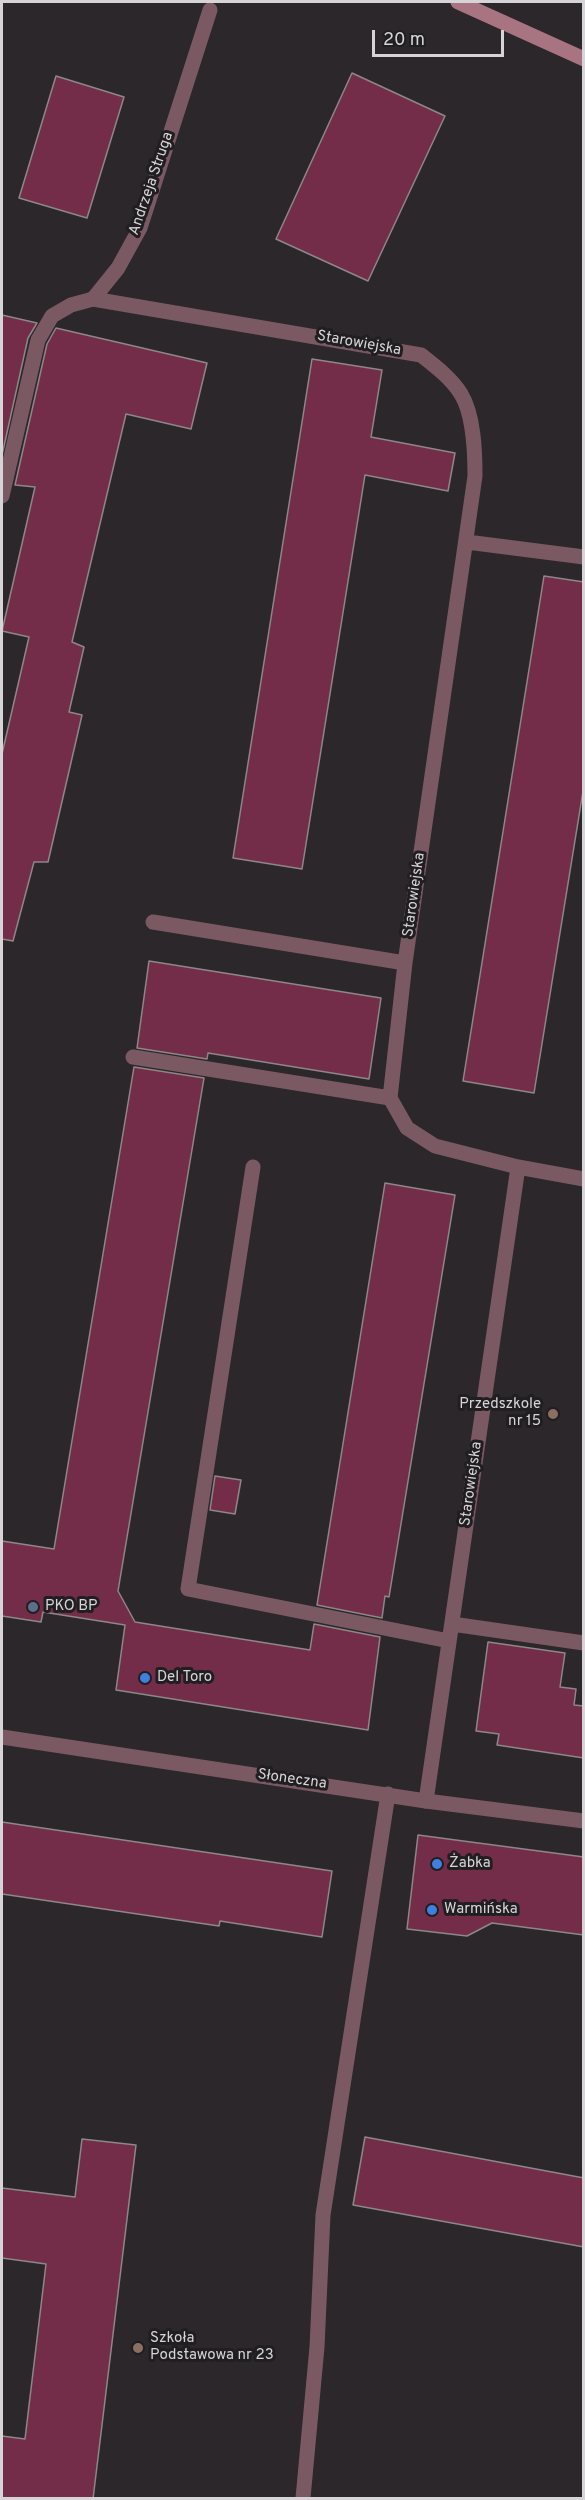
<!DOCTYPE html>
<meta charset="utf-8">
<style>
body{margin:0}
#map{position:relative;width:585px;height:2500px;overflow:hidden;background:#2b272b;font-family:Overpass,sans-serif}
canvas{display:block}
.frame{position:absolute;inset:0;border:3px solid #d7d4d7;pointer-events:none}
.scale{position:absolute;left:372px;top:30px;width:132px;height:27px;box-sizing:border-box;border:3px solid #d7d4d7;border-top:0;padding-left:8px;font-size:18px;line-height:21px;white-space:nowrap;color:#d7d4d7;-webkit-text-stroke:4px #211e21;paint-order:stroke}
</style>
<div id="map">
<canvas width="585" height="2500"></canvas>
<div class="frame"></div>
<div class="scale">20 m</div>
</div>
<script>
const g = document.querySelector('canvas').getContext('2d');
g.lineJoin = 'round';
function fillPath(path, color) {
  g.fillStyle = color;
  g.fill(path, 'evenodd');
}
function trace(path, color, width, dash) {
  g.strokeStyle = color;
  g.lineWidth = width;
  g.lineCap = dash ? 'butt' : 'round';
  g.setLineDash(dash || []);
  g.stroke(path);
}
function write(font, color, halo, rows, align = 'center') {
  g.font = font + ' Overpass,sans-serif';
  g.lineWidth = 6;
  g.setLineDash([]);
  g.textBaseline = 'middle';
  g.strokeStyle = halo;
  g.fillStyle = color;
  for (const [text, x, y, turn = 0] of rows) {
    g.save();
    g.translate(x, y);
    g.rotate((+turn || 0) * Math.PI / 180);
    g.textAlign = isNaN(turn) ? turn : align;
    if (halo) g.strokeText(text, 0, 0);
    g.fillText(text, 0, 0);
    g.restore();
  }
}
const building = new Path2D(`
 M352,73L445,116L368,281L276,239Z
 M56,76L124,97L87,218L19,198Z
 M2,315L37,323L28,338L2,455Z
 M56,328L207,363L191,429L126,414L72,642L84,647L69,712L82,715L48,862H34L13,941L2,939V754L29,637L2,631L35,487L15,485L47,344Z
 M312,359L382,370L371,437L455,453L448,491L365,475L302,869L233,858Z
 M544,576L584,582V785L534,1093L463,1081Z
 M149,961L381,998L369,1079L208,1053L207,1059L137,1048Z
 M134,1067L204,1078L118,1591L135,1622L310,1650L314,1624L380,1637L368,1730L116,1690L125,1625L43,1612L41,1622L2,1616V1541L54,1549Z
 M385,1183L455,1195L389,1597L385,1596L382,1618L317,1605Z
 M215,1476L241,1480L235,1514L210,1510Z
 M488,1642L565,1653L560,1687L576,1689L574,1705L584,1706V1758L497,1745L499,1734L476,1731Z
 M2,1822L332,1871L322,1937L220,1921L219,1926L2,1894Z
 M418,1835L584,1857V1935L492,1923L467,1936L407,1929Z
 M365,2137L584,2178V2247L353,2205Z
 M82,2139L136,2145L93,2499H2V2436L25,2439L46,2264L2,2258V2188L75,2197Z`);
fillPath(building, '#732d49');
trace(building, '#8d8788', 1.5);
trace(new Path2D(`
 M210,10L140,228L118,268L93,299L421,355C435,366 451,378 461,394C474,415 475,452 475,476L405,963L390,1098L407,1128L435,1146L518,1167L584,1179
 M467,542L584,557
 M153,922L405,963
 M133,1057L390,1098
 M253,1167L188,1589L449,1641
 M452,1624L584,1643
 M426,1801L518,1167`), '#7b5962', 15);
trace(new Path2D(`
 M2,496L38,340L52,316L71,305L93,299
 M2,1737L426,1801L584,1821
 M303,2498L317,2347L323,2215L388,1794`), '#7b5962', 15);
trace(new Path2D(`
 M458,2L584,59`), '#a97482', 15);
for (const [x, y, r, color] of [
 [553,1414,6,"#8d6e63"],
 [33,1607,6,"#5c6f8a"],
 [145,1678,6,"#3f7fe0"],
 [437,1864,6,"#3f7fe0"],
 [432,1910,6,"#3f7fe0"],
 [138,2348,6,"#8d6e63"]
]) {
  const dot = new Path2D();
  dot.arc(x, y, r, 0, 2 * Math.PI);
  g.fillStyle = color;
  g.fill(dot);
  trace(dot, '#211e21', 2);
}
write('15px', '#d7d4d7', '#211e21', [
 ["Andrzeja Struga",152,184,-71],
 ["Starowiejska",359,344,10],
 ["Starowiejska",415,895,-82],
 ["Starowiejska",472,1484,-82],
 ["Słoneczna",292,1780,8]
]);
write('15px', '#d7d4d7', '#211e21', [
 ["Przedszkole",541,1405,"right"],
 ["nr 15",541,1422,"right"],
 ["PKO BP",45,1607],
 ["Del Toro",157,1678],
 ["Żabka",449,1864],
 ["Warmińska",444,1910],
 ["Szkoła",150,2339],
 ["Podstawowa nr 23",150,2356]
], 'left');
</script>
